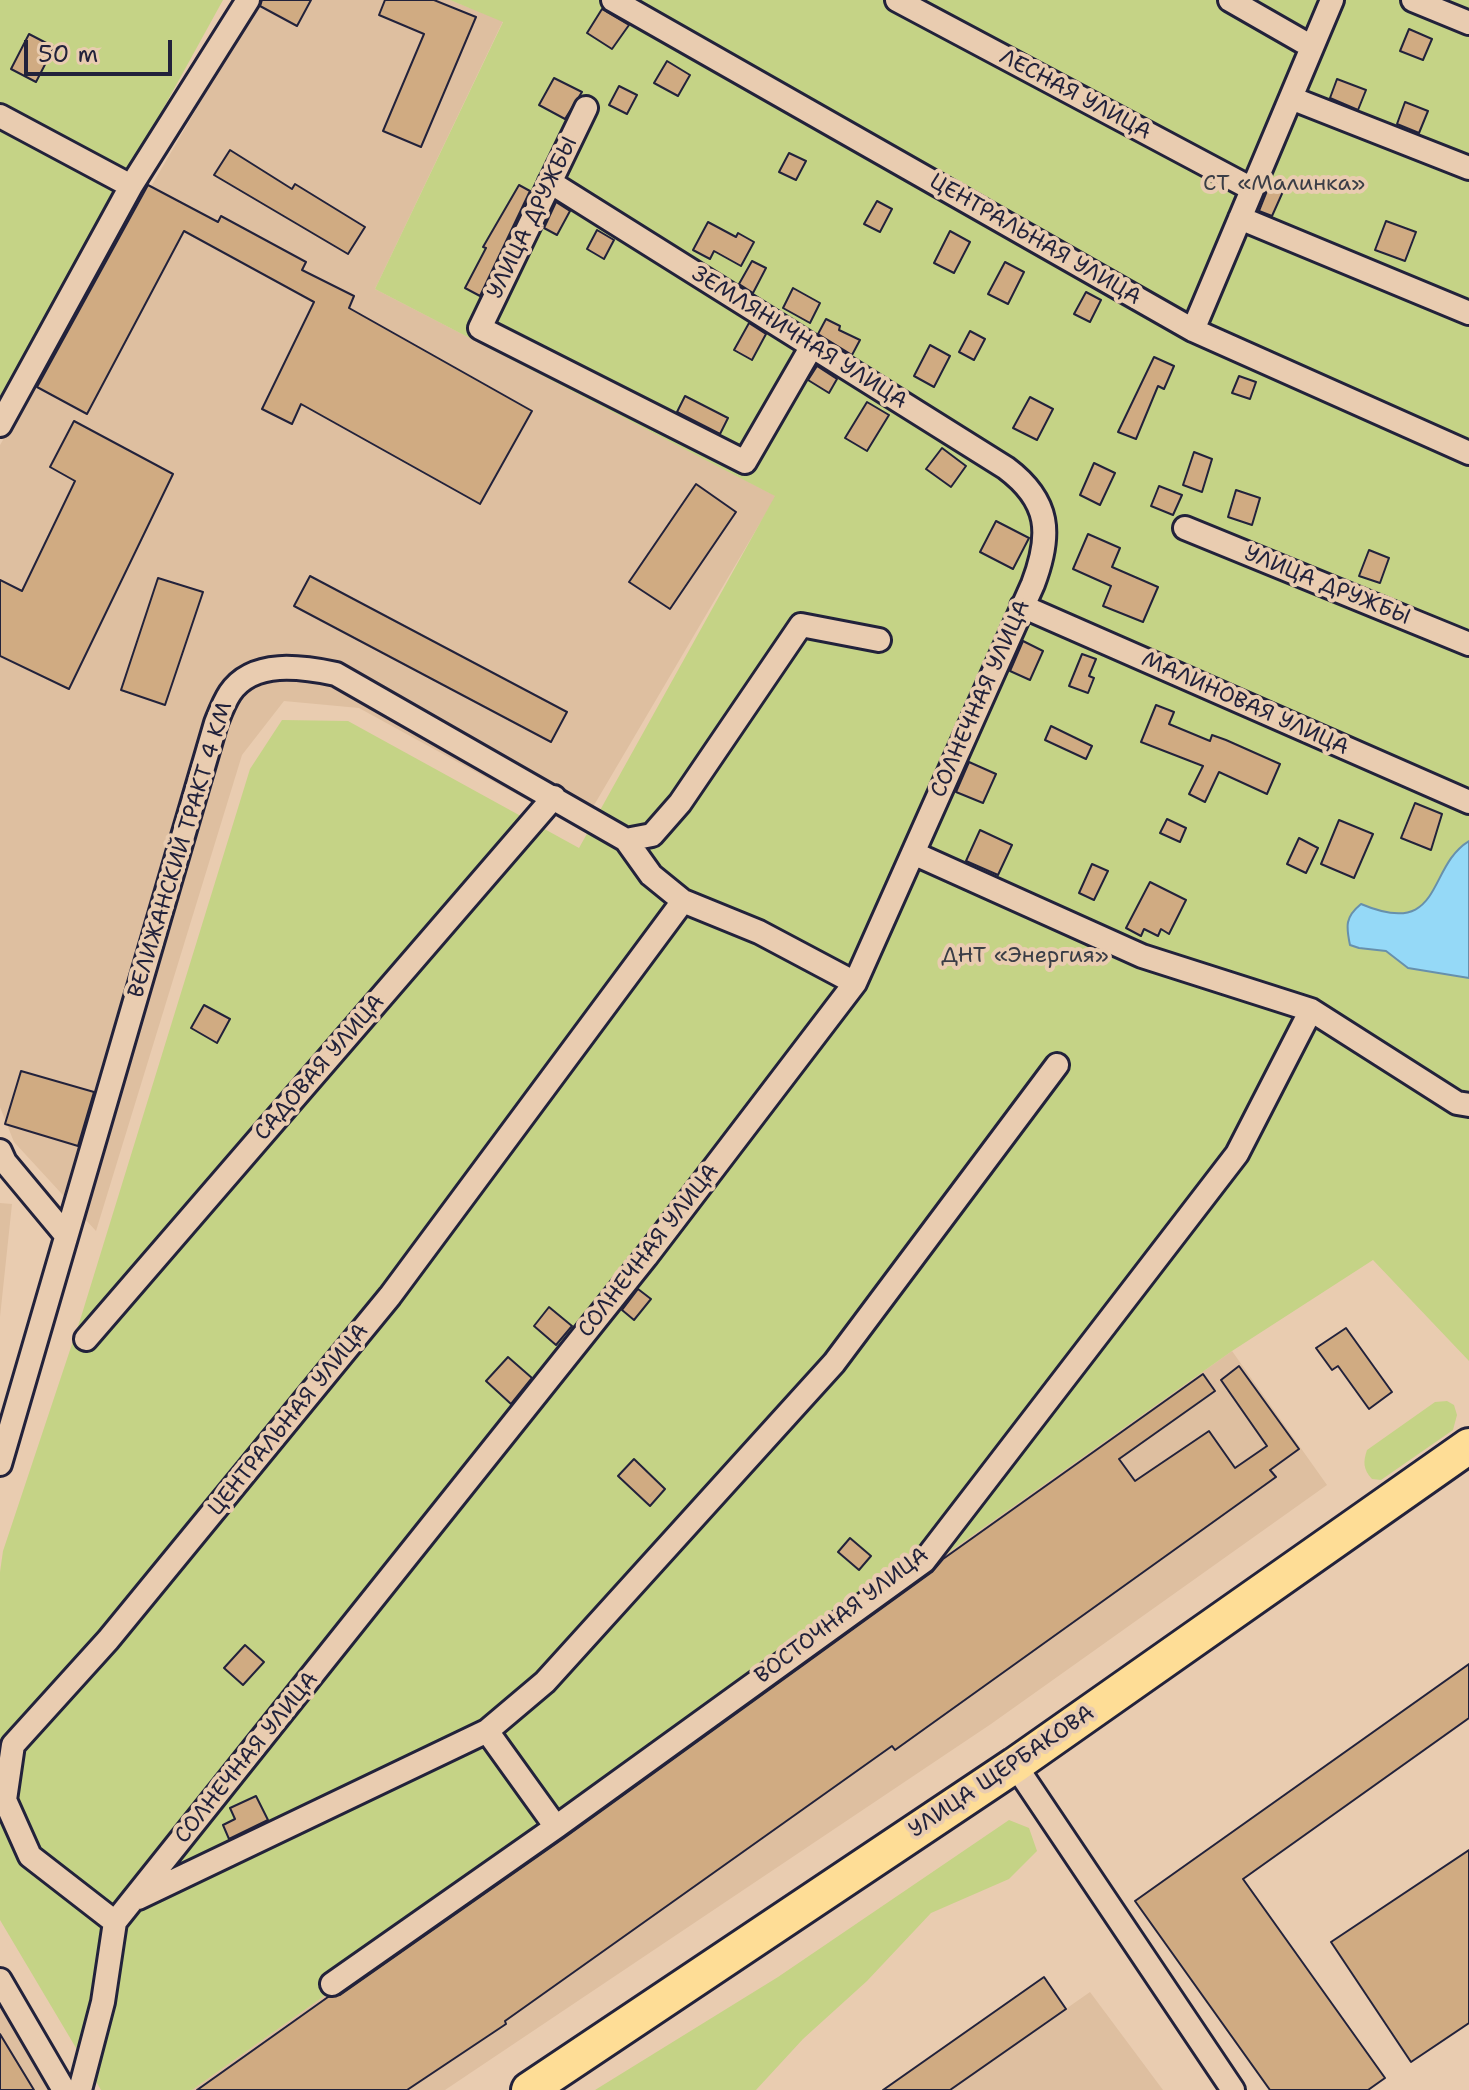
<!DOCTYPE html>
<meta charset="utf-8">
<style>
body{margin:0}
#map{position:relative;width:1469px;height:2090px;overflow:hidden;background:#e9ccb0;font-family:"Shantell Sans",sans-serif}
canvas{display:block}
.scale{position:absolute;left:24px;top:40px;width:148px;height:36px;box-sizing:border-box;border:4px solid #22223b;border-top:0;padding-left:10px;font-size:24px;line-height:28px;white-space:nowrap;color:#22223b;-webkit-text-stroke:6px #e9ccb0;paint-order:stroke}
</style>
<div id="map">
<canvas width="1469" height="2090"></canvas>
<div class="scale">50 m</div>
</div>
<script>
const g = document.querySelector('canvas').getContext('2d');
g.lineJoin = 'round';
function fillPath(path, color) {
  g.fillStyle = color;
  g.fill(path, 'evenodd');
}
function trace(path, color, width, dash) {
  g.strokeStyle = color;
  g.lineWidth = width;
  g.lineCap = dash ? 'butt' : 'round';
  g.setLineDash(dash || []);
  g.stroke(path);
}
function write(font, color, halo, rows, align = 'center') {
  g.font = font + ' "Shantell Sans",sans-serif';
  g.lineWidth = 8;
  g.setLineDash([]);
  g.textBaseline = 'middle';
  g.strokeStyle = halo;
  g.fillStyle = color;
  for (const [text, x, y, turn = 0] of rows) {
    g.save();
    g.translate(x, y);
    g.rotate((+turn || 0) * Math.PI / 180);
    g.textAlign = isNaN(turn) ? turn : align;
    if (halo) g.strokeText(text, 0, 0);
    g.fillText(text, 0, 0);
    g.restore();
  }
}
fillPath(new Path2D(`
 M260,0H450L503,21L375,289L776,496L580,829L359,708L284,701L242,755L96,1231L14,1142L0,1107V445Z
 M0,1203L12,1204L0,1317Z
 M1232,1351L1327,1485L991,1724L445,2090H192Z
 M1090,1992L1163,2090H950Z
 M0,2001L50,2090H0Z`), '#debfa0');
fillPath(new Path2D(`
 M0,0H223L0,405Z
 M450,0H1469V1361L1373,1260L1232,1351L192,2090H101L0,1920V1572L3,1551L81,1317L250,769L282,720L348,721L579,848L775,496L375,289L503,22Z
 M1447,1401L1454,1405L1457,1415L1453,1430L1381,1480L1372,1479C1363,1469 1363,1462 1367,1450L1435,1402Z
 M1009,1820L1029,1828L1037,1851L1009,1879L931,1913L867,1981L803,2039L756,2090H595L778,1977Z`), '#c5d386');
const water = new Path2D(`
 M1469,841V978L1408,968L1386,951L1359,948L1350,945C1346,926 1345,917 1361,904C1444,939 1426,867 1469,841Z`);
fillPath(water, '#95d9f7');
trace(water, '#6790ac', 2);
const building = new Path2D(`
 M262,0H311L297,26L260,6Z
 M385,0H434L476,17L421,147L383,131L424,34L379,15Z
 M602,9L629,25L612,49L587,33Z
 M1409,29L1432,39L1423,60L1400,51Z
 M29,34L54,47L36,82L11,69Z
 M667,61L690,75L678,96L654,83Z
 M554,78L582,92L565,119L539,105Z
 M1337,79L1366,90L1358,110L1330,98Z
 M619,86L637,95L627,114L609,105Z
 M1405,102L1428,111L1419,133L1397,124Z
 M230,150L292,189L295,184L365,227L348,254L214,175Z
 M789,153L806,161L796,180L779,172Z
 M1271,181L1285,187L1272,216L1259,211Z
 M148,185L218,222L221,216L306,262L302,270L354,296L349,308L532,411L480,504L301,404L292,424L262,409L314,302L184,231L87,414L37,387Z
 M519,185L530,191L480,296L465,288L486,248L483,247Z
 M877,201L892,209L880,232L864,224Z
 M556,202L570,211L557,235L544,228Z
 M1386,221L1416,232L1405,261L1375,250Z
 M708,222L736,237L738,233L754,242L741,266L714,251L710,259L693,250Z
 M597,230L614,240L604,259L587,249Z
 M950,231L970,242L954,273L934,263Z
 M752,261L766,268L753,293L739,284Z
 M1005,262L1024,272L1008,304L988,294Z
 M793,288L820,303L810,323L783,308Z
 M1086,292L1101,300L1090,322L1074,314Z
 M826,319L840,326L839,330L860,340L852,355L818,334Z
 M749,323L766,334L752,360L734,350Z
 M970,331L985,339L974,360L959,352Z
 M930,345L950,356L934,387L914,376Z
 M1154,357L1174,366L1164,389L1158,386L1136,439L1118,432Z
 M817,366L837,379L829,393L808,380Z
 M1239,376L1256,382L1250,399L1232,393Z
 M685,396L728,418L720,434L677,412Z
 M1030,397L1053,409L1037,440L1013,428Z
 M867,402L889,415L867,451L845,438Z
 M74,421L173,474L69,689L0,656V580L22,591L75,481L50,467Z
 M942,448L966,466L951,487L926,469Z
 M1194,452L1212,459L1202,492L1183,485Z
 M1094,463L1115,473L1100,505L1080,495Z
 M696,484L736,512L670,609L629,582Z
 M1159,486L1182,495L1173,515L1151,506Z
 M1236,490L1260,498L1252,525L1228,517Z
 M996,521L1029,538L1013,569L980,552Z
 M1088,534L1120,548L1112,567L1158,587L1143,622L1103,606L1111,586L1073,569Z
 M1369,550L1389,558L1380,583L1359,576Z
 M310,576L567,712L551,742L294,606Z
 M158,578L203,592L165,705L121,690Z
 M1023,641L1043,651L1030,680L1010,671Z
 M1082,654L1096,659L1089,676L1094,678L1088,693L1069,686Z
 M1156,705L1174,712L1169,724L1210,741L1212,735L1226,740L1280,764L1267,794L1219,772L1205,802L1189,794L1203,766L1141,742Z
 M1051,726L1092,746L1086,759L1045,740Z
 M969,762L996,774L983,803L956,792Z
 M1415,803L1442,814L1431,850L1401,838Z
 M1167,819L1186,828L1180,842L1160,833Z
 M1339,820L1373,834L1354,878L1321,864Z
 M980,830L1012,845L998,875L966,861Z
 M1299,838L1318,848L1306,873L1287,864Z
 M1092,864L1108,871L1094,900L1079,893Z
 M1150,882L1186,900L1169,934L1161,929L1158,936L1144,929L1141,936L1126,928Z
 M204,1005L230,1019L217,1043L191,1028Z
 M21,1071L94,1092L78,1146L5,1124Z
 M638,1289L651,1299L634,1320L622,1310Z
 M549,1307L572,1326L556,1345L534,1326Z
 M1346,1328L1392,1392L1369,1409L1338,1366L1332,1370L1316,1348Z
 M508,1357L532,1378L511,1404L486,1381Z
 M1239,1366L1299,1449L1270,1470L1276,1477L895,1750L892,1746L505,2021L506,2024L407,2090H197L328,1997L340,1995L564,1838L932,1572L943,1559L1203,1374L1215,1391L1119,1459L1135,1481L1209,1431L1235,1468L1267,1446L1221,1380Z
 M634,1459L665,1489L650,1506L618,1476Z
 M850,1538L871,1556L859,1570L838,1552Z
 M245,1645L264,1662L243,1685L224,1668Z
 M1469,1664V1718L1243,1879L1385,2078L1368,2090H1270L1135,1901Z
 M256,1796L268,1820L229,1839L223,1825L235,1819L230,1808Z
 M1469,1850V2023L1411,2062L1331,1942Z
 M1044,1977L1066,2009L950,2090H883Z
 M0,2034L34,2090H0Z`);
fillPath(building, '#d0ab82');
trace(building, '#22223b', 2);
const street = new Path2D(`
 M613,0L1193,330L1469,453
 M897,0L1252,189
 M1230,0L1312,47
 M1413,0L1469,23
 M1291,98L1469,168
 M586,108L480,328L745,462L812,346
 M0,116L131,186
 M1240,218L1469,313
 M1193,330L1332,0
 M0,425L131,186L248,0
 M1185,528L1469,644
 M1022,606L1469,802
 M626,840L651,875L683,901L759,932L855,983
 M913,853L1142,956L1311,1010L1457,1103L1469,1105
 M0,1151L5,1162L65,1234
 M86,1339L554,797
 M0,1464L216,723C220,713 224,702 230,693C253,659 302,667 336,674L626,840L652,835L680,803L801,625L879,640
 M487,1731L556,1827
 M1015,1765L1233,2090
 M138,1898L487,1731L545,1682L834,1363L1057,1065
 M115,1922L646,1257L855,983L1033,584C1052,534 1050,501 1006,468L550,182
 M115,1922L30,1856L5,1800L13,1745L108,1640L390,1296L683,901
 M0,1980L64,2090
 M332,1984L556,1827L924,1561L1237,1154L1311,1010
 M80,2090L103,2002L115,1922`);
const primary = new Path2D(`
 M529,2090L1015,1765L1469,1446`);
trace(street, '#22223b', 28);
trace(primary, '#22223b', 40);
trace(street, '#e9ccb0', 22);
trace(primary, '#fedd96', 34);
write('22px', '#22223b', '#e9ccb0', [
 ["ЛЕСНАЯ УЛИЦА",1075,95,28],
 ["УЛИЦА ДРУЖБЫ",533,218,-64],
 ["ЦЕНТРАЛЬНАЯ УЛИЦА",1035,240,30],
 ["ЗЕМЛЯНИЧНАЯ УЛИЦА",799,338,32],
 ["УЛИЦА ДРУЖБЫ",1327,586,22],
 ["СОЛНЕЧНАЯ УЛИЦА",981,699,-66],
 ["МАЛИНОВАЯ УЛИЦА",1245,704,24],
 ["ВЕЛИЖАНСКИЙ ТРАКТ 4 КМ",181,850,-73],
 ["САДОВАЯ УЛИЦА",320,1068,-49],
 ["СОЛНЕЧНАЯ УЛИЦА",649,1251,-52],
 ["ЦЕНТРАЛЬНАЯ УЛИЦА",289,1420,-51],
 ["ВОСТОЧНАЯ УЛИЦА",842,1616,-37],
 ["СОЛНЕЧНАЯ УЛИЦА",247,1758,-51],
 ["УЛИЦА ЩЕРБАКОВА",1002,1772,-34]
]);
write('22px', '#3a3d46', '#e9ccb0', [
 ["CТ «Малинка»",1284,184],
 ["ДНТ «Энергия»",1025,956]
]);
</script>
